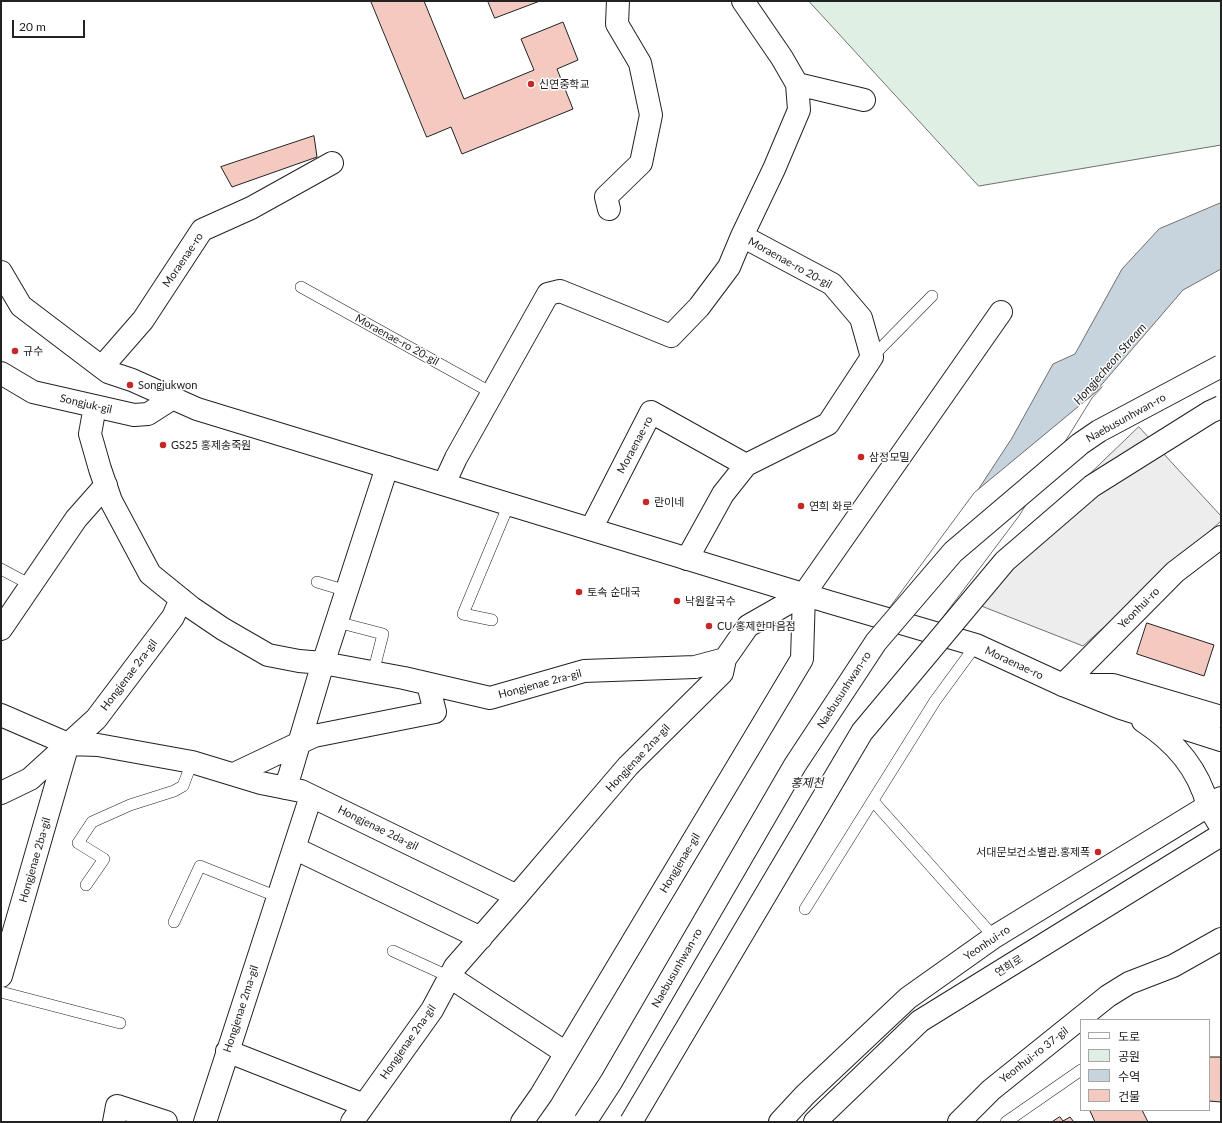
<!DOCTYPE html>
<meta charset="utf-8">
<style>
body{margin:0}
#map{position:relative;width:1222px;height:1123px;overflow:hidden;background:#fff;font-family:Lato,"Noto Sans KR",sans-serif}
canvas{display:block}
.frame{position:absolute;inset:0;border:2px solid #222;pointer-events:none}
.legend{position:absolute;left:1080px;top:1019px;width:130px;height:92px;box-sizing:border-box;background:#fff;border:1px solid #a7a7a7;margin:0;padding:5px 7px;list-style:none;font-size:12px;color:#222}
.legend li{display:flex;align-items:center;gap:8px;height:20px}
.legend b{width:20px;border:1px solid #a7a7a7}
.scale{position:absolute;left:12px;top:20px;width:73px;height:18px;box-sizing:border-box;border:2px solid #222;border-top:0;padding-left:5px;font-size:12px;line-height:14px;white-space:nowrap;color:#222;-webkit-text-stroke:3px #fff;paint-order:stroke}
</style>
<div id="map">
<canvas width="1222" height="1123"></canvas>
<div class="frame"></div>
<ul class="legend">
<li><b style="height:5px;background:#fff"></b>도로</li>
<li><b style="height:11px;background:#e0efe3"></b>공원</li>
<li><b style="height:11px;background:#c7d3dd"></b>수역</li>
<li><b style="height:11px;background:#f3c9c0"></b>건물</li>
</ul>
<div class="scale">20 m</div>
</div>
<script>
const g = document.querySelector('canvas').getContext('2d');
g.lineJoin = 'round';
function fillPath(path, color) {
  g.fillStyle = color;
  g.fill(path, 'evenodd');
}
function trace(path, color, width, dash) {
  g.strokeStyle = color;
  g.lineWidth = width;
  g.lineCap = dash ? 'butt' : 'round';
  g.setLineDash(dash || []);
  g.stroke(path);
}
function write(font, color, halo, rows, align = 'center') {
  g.font = font + ' Lato,"Noto Sans KR",sans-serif';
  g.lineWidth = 3;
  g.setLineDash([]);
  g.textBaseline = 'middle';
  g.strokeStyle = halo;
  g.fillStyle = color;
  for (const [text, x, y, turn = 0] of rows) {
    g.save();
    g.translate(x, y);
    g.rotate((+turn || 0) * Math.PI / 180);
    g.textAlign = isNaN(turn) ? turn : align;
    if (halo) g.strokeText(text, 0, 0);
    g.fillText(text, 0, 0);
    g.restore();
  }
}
const green = new Path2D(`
 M809,1H1221V145L979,186Z`);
fillPath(green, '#e0efe3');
trace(green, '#6f6f6f', 1);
const parking = new Path2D(`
 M1139,427L1221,516V521L1083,646L961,598Z`);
fillPath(parking, '#ededed');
trace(parking, '#6f6f6f', 1);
const water = new Path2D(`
 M1221,203V269L1183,290L1091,397L974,496L1012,438L1053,364L1075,354L1122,269L1159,229Z`);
fillPath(water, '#c7d3dd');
trace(water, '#6f6f6f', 1);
const pier = new Path2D(`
 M1102,387L1092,398L1019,516L934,629L624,1122H578L887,611L974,493Z`);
fillPath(pier, '#fff');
trace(pier, '#6f6f6f', 1);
const building = new Path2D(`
 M371,1H424L464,99L534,70L521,39L563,22L578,60L557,69L573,109L462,154L451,127L427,137Z
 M488,1H540L495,18Z
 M314,136L317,157L232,187L221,167Z
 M1147,623L1214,645L1204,676L1137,654Z
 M1209,1057H1221V1102L1209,1101Z
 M1092,1110H1142L1148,1122H1095L1090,1111Z
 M1060,1117L1063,1121L1070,1117L1074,1122H1052Z`);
fillPath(building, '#f3c9c0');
trace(building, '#222', 1);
const service = new Path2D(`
 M301,287L492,393
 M872,357L932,296
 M1,569L31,585
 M317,582L347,591
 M492,620L463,614L509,504
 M337,622L383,634L373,673
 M873,801L994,937
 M86,885L104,859L78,843L92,822L130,805L174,791L183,786L192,762
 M805,909L935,701L976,645
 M174,922L200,866L278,897
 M393,951L450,977
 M1,992L120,1023
 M1006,1122L1081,1070`);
const minor = new Path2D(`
 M743,1L782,58L797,84L864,100
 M609,209L606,197L641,163L651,115L640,63L617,24L618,1
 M102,367L143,320L202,230L251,208L332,163
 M1,373L33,392L134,415L148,414L173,398
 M95,406L90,434L100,469L111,501L150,574L192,608L223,629L268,655L299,661L323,663L404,678L490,698L584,671L695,667L725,659
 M444,484L456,458L548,294L560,291L671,336L699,307L729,267L742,236L774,169L799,110L797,84
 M591,529L651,412L746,465
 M687,559L723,494L746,465L828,424L872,357L861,318L832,284L742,236
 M1,629L76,519L106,485
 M1063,685L1175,572L1221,537
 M1,715L68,744L98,745L192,762L261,783L301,791L517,896
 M234,774L314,736L435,712L428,684
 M285,788L290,774L320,673L387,467
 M1,793L30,779L96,719L173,617L181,599
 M1208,806L1221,827
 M294,848L481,938
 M1,976L68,744
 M450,977L566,1053
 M227,1051L364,1105
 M114,1122L117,1106L166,1122
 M205,1122L311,796
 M352,1122L432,1010L455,967L517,896L628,766L722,673L725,659L748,626L804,594L1001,312
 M522,1122L541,1095L802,659L804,594
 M959,1122L991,1090L1108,996L1129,983L1173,966L1221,939`);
const secondary = new Path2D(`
 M1,272L21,306L108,372L132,380L197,409L829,602L976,645L1063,685L1121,708L1221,740
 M1074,685H1113L1221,717
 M1143,721C1175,742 1198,768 1208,806
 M780,1122L805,1095L908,998L994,937L1221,798
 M815,1122L920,1021L1221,835`);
trace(service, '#222', 12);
trace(minor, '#222', 24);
trace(secondary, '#222', 24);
trace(service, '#fff', 11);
trace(minor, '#fff', 22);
trace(secondary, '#fff', 22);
const trunkBridge = new Path2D(`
 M585,1122L611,1082L795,765L876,642L953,552L1080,444L1099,431L1221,366
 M631,1122L862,732L1005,561L1092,486L1210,412L1221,407`);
trace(trunkBridge, '#222', 24, []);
trace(trunkBridge, '#fff', 22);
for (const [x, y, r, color] of [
 [531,84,4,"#c62828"],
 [15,351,4,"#c62828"],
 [130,385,4,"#c62828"],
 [163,445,4,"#c62828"],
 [861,457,4,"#c62828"],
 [646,502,4,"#c62828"],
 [801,506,4,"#c62828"],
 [579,592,4,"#c62828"],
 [677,601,4,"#c62828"],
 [709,626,4,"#c62828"],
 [1098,852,4,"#c62828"]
]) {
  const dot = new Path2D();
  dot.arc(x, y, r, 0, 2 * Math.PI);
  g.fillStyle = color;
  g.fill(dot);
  trace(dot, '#fff', 1.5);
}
write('11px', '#222', '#fff', [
 ["신연중학교",539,84],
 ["규수",23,351],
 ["Songjukwon",138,385],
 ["GS25 홍제송죽원",171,445],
 ["삼정모밀",869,457],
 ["란이네",654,502],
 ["연희 화로",809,506],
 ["토속 순대국",587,592],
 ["낙원칼국수",685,601],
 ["CU 홍제한마음점",717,626],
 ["서대문보건소별관.홍제폭",1090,852,"right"]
], 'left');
write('11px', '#222', '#fff', [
 ["Moraenae-ro",183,260,-56],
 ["Moraenae-ro 20-gil",790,263,29],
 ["Moraenae-ro 20-gil",397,340,29],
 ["Songjuk-gil",86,404,13],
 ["Naebusunhwan-ro",1126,418,-29],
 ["Moraenae-ro",635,445,-62],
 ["Yeonhui-ro",1139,608,-45],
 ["Moraenae-ro",1014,663,25],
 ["Hongjenae 2ra-gil",129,675,-53],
 ["Hongjenae 2ra-gil",540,684,-15],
 ["Naebusunhwan-ro",844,690,-57],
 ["Hongjenae 2na-gil",638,758,-47],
 ["Hongjenae 2da-gil",378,828,26],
 ["Hongjenae 2ba-gil",35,860,-74],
 ["Hongjenae-gil",680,863,-59],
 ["Yeonhui-ro",987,943,-34],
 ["연희로",1009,966,-32],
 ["Naebusunhwan-ro",677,968,-60],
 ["Hongjenae 2ma-gil",241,1009,-72],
 ["Hongjenae 2na-gil",408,1042,-55],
 ["Yeonhui-ro 37-gil",1034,1055,-38]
]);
write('italic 12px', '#222', '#fff', [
 ["Hongjecheon Stream",1110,364,-49],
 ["홍제천",807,783]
]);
</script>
